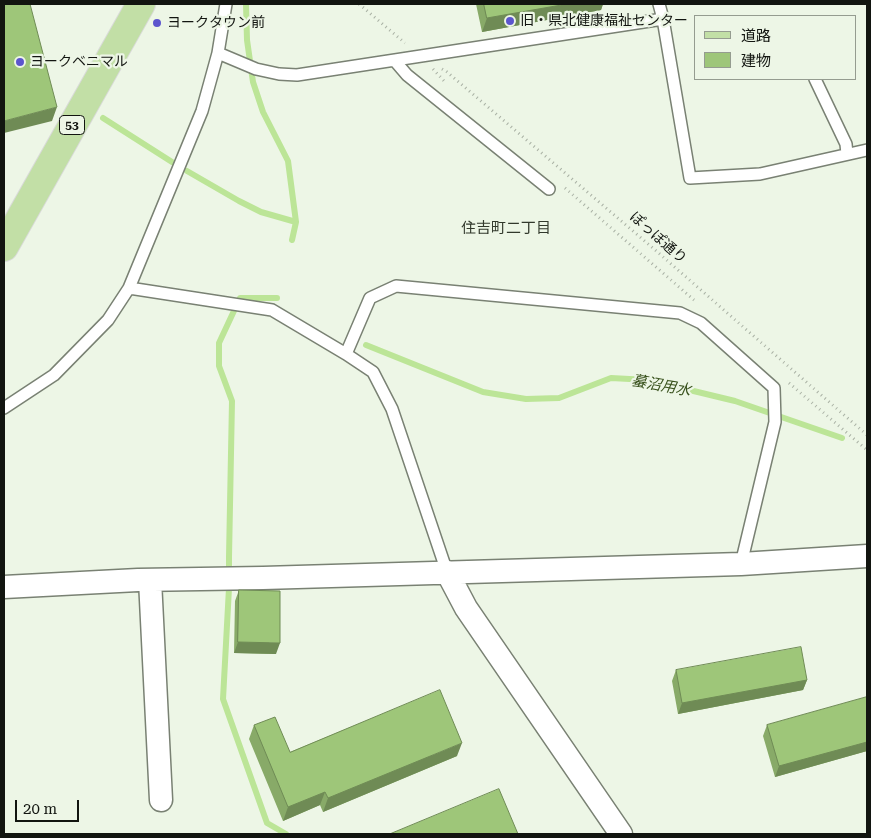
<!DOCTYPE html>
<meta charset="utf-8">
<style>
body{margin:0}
#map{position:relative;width:871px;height:838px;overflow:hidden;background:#edf6e6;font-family:"Roboto Serif","Noto Sans JP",serif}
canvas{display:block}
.frame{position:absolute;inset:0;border:5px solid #121510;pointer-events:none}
.legend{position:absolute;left:694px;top:15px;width:162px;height:65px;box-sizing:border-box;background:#edf6e6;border:1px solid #959c90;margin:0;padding:6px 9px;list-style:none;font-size:15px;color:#121510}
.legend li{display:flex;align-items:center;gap:10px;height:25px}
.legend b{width:25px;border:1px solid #959c90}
.scale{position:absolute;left:15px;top:800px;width:64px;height:22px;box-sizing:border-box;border:2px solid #121510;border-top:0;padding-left:6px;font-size:15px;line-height:18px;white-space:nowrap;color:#121510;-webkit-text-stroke:4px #edf6e6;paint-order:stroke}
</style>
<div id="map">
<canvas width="871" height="838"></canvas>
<div class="frame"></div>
<ul class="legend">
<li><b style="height:6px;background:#c2dfa6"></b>道路</li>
<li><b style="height:14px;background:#9ec679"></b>建物</li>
</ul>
<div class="scale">20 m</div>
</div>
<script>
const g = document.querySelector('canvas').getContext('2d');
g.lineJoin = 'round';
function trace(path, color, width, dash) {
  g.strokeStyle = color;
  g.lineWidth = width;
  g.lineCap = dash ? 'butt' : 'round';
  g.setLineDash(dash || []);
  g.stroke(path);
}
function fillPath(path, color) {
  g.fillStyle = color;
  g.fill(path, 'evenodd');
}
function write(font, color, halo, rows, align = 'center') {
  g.font = font + ' "Roboto Serif","Noto Sans JP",serif';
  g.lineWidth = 4.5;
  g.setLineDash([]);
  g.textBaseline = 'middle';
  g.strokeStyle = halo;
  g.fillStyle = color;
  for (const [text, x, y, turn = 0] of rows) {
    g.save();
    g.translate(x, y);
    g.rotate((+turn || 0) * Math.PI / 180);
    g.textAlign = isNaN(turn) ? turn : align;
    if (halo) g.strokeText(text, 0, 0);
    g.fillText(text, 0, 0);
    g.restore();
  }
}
trace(new Path2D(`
 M246,4L247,40L253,82L263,112L288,161L296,222L292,240
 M103,118L172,162
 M187,171L239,201L261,212L296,222
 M277,298H240L219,343V366L232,401L229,557V588L223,699L267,823L286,834
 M366,345L483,392L526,399L559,398L611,378L648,380L735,401L842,438`), '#bce597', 6);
const lane = new Path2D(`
 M659,4L663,19L690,178L760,174L867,150
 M218,53L256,69L279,74L297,75L663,19
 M395,61L407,75L549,189
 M815,79L846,144L847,154
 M129,288L272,310L346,354L373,372L392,409L447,572
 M346,354L370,298L396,286L680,313L701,323L774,388L775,422L741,564
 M4,408L54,375L108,320L129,288L202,111L218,53L226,4`);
const street = new Path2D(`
 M447,572L466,608L621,834
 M150,580L161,800
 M4,587L138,580L263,578L741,564L867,556`);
const primary = new Path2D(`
 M4,247L141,4`);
trace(lane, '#798173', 14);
trace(street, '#798173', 25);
trace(primary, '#d9dad9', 30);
trace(new Path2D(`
 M359,4L405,43
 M433,69L444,81
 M442,69L447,72L654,249L867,435
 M565,188L694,300
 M789,383L867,450`), '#aab2a5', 3, [1, 4]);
trace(lane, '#fff', 11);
trace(street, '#fff', 22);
trace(primary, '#c2dfa6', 28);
fillPath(new Path2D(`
 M476,4H603L601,10L482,32Z
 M239,590L276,654L234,653L235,601Z
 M676,670L807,680L803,690L678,714L672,681Z
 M867,697V751L775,777L763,736L767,725Z
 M254,725L290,752L457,756L323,812L320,805L283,821L249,739Z`), '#88aa68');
fillPath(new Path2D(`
 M567,4H603L601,10L482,32L487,18Z
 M57,107L52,121L4,133V121Z
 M238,642L280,643L276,654L234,653Z
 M807,680L803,690L678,714L682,703Z
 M867,742V751L775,777L779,766Z
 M462,743L457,756L323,812L328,798Z
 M325,792L320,805L283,821L288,807Z`), '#6f8b55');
const building = new Path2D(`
 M4,4H30L57,107L4,121Z
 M484,4H567L487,18Z
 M239,590L280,591V643L238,642Z
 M801,647L807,680L682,703L676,670Z
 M440,690L462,743L328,798L325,792L288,807L254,725L275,717L290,752Z
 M867,697V742L779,766L767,725Z
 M499,789L518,834H390Z`);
fillPath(building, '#9ec679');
trace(building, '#6f8b55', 1);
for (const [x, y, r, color] of [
 [510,21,5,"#5c55cd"],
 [157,23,5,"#5c55cd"],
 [20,62,5,"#5c55cd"]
]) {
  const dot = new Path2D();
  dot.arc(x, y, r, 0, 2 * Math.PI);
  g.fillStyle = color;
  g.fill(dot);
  trace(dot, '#edf6e6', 2);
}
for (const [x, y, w] of [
 [72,125,25]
]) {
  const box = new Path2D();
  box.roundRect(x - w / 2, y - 9.5, w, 19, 4);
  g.fillStyle = '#edf6e6';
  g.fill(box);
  trace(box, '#121510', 1);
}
write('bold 12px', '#121510', null, [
 ["53",72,125]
]);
write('14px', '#121510', '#edf6e6', [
 ["旧・県北健康福祉センター",520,21],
 ["ヨークタウン前",167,23],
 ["ヨークベニマル",30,62]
], 'left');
write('14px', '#121510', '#edf6e6', [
 ["ぽっぽ通り",658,238,41]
]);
write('15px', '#32392c', '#edf6e6', [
 ["住吉町二丁目",506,229]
]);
write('italic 15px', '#39521d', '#edf6e6', [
 ["蟇沼用水",661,386,10]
]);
</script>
